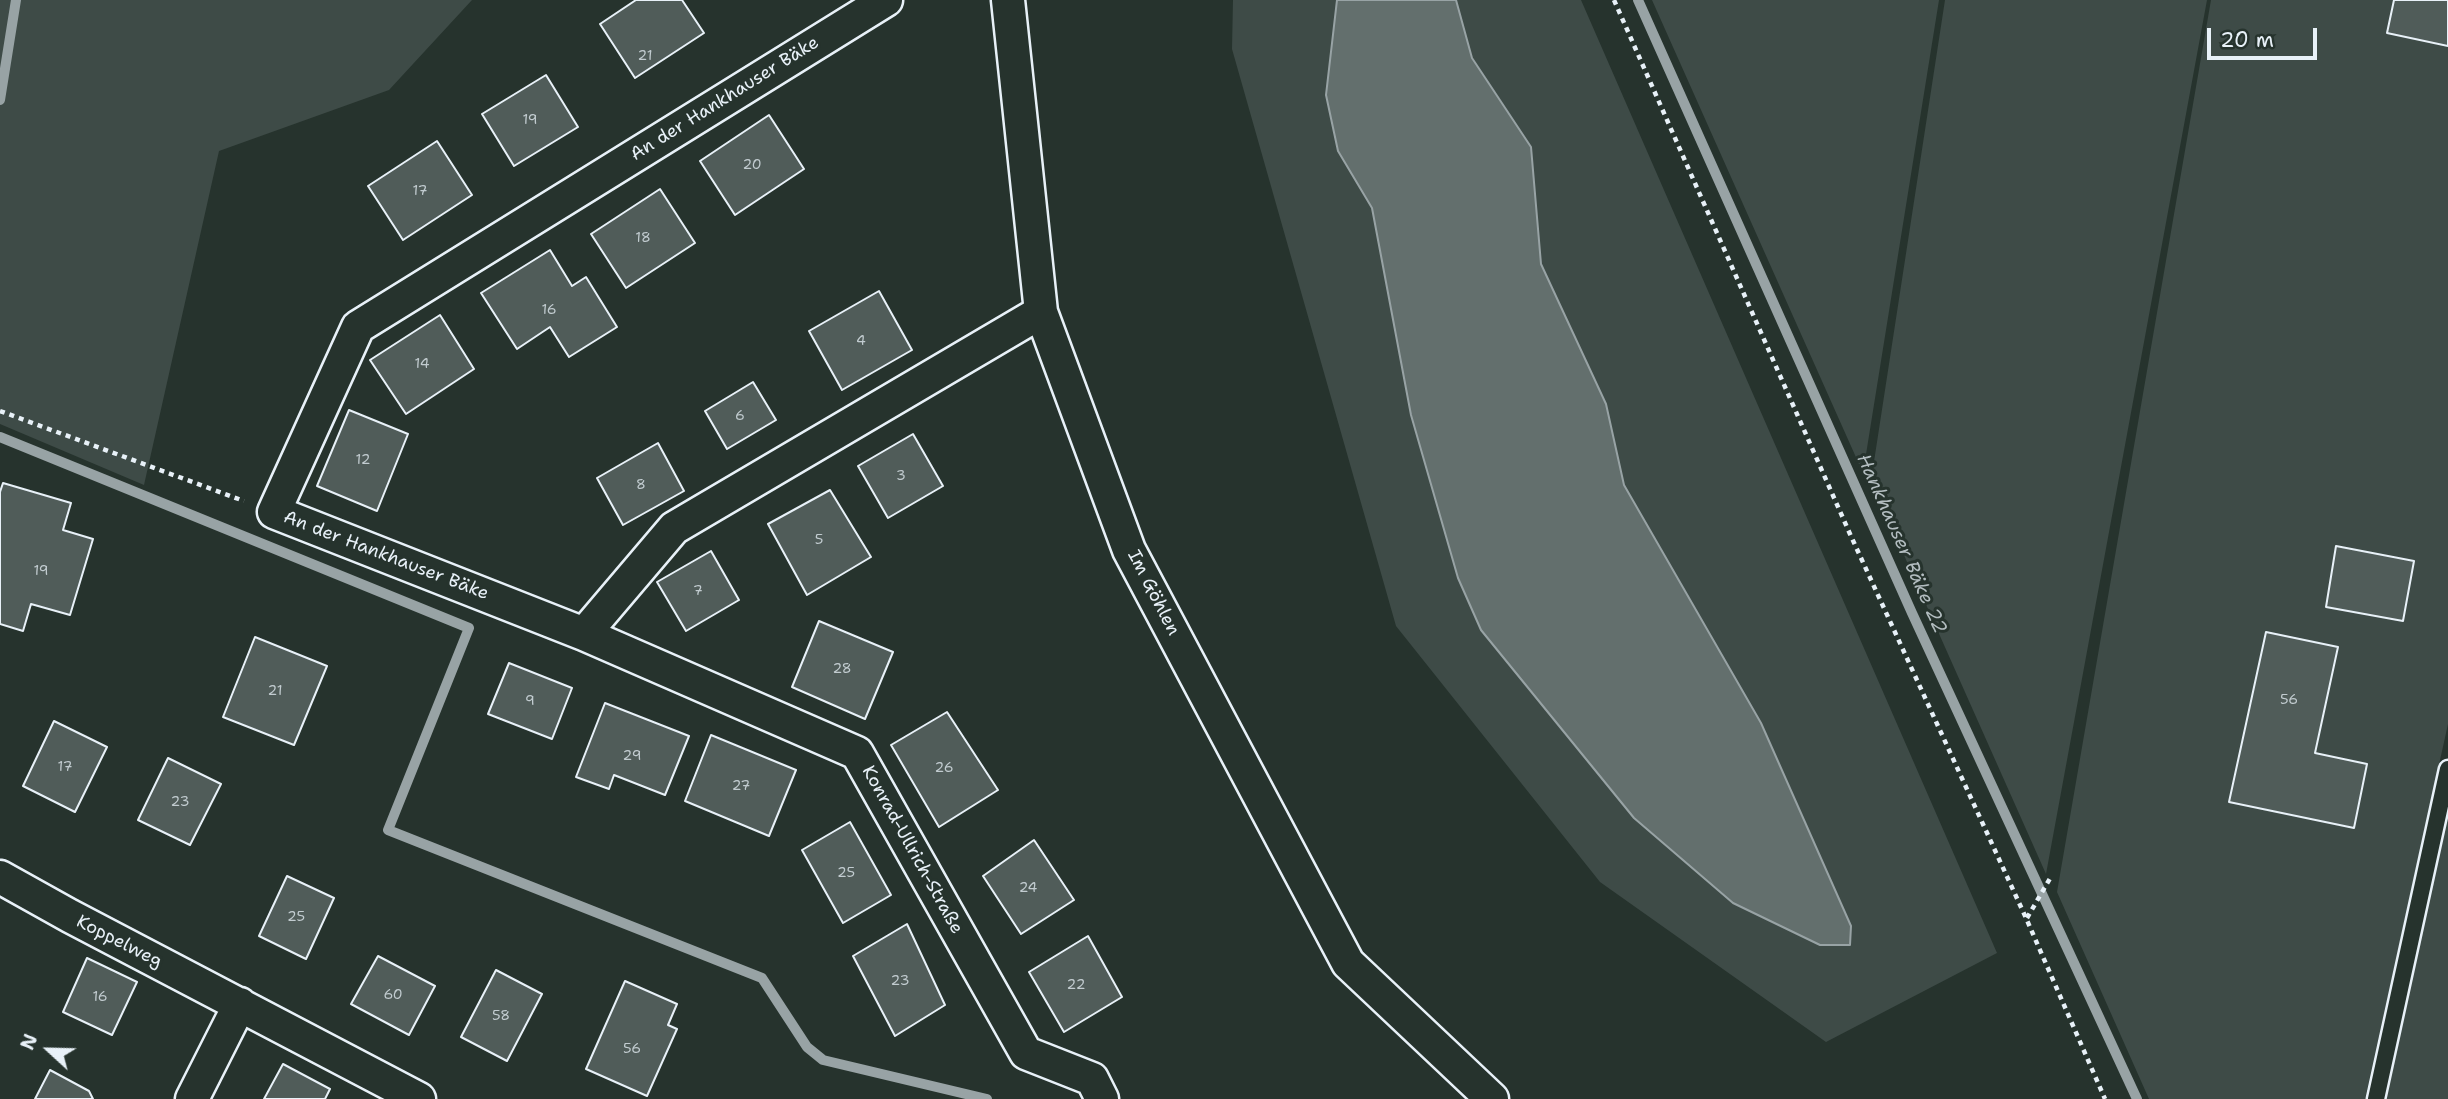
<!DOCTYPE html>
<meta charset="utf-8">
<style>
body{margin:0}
#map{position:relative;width:2448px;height:1099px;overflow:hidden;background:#26332d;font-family:"Shantell Sans",sans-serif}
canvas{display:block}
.north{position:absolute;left:14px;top:1015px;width:70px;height:70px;-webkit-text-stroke:5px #26332d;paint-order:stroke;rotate:292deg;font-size:19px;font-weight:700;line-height:28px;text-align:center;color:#e8f1f8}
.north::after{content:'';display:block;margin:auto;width:24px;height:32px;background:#e8f1f8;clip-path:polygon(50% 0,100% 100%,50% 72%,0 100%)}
.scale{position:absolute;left:2207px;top:28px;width:110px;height:32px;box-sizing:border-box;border:4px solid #e8f1f8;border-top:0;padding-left:9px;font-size:21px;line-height:24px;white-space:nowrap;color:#e8f1f8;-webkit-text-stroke:5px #26332d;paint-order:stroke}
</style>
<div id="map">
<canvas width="2448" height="1099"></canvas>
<div class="north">N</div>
<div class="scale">20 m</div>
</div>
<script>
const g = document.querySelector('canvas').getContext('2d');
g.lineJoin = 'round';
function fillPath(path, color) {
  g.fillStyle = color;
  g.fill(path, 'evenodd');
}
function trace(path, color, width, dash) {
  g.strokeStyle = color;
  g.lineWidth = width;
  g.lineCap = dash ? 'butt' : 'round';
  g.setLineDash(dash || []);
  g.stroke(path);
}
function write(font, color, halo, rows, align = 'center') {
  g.font = font + ' "Shantell Sans",sans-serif';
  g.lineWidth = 6;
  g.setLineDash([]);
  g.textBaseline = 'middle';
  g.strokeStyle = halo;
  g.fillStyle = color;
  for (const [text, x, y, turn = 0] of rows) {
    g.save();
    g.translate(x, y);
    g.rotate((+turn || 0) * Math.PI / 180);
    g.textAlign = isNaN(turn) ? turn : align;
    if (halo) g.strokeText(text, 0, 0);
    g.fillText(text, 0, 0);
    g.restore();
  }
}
fillPath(new Path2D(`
 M0,0H472L389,90L219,151L144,485L0,424Z
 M1233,0H1337L1326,95L1338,151L1372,208L1411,415L1850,945L1851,926L1761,723L1624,485L1606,404L1541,264L1531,147L1472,57L1456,0H1581L1997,953L1826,1042L1600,882L1396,626L1232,49Z
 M1652,0H1939L1863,473Z
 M1945,0H2207L2046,874L1871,481Z
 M2211,0H2448V724L2365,1099H2149L2057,892Z
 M2448,793V1099H2385Z`), '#3e4b47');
const water = new Path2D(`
 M1337,0H1456L1472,58L1531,147L1541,264L1606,404L1624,485L1761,723L1851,926L1850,945H1820L1733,903L1634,818L1481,630L1458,578L1411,415L1372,208L1338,151L1326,95Z`);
fillPath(water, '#636f6d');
trace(water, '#98a3a5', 2);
trace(new Path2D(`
 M1638,0L1912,613L2137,1099
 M0,100L16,0
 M0,437L469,628L388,830L762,978L807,1047L823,1060L987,1099`), '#98a3a5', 10);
const building = new Path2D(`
 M636,0H682L704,33L635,78L600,24Z
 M2394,0H2448V46L2387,33Z
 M546,75L578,127L514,166L482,114Z
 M769,115L804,169L735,215L700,161Z
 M437,141L472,195L403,240L368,186Z
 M660,189L695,243L626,288L591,234Z
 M550,250L572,286L586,277L617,327L569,357L550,327L517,349L481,293Z
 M879,291L912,350L842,390L809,331Z
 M440,315L474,369L406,414L370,360Z
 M753,382L776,420L727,449L705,411Z
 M349,410L408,434L377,511L317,486Z
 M913,434L943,486L888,518L858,466Z
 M658,443L684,491L623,525L597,478Z
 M3,483L71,503L63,530L93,539L70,615L31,604L23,631L0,624V492Z
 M830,490L871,557L807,595L768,524Z
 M2336,546L2414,561L2403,621L2326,607Z
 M711,551L739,600L686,631L657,582Z
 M819,621L893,652L865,719L792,687Z
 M2266,632L2338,647L2315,753L2367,764L2354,828L2229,802Z
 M255,637L327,666L294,745L223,717Z
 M509,663L572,688L552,739L488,714Z
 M605,703L689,736L665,795L614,775L609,789L576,777Z
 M947,712L998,790L939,827L891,745Z
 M54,721L107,747L75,812L23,786Z
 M711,735L796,770L769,836L685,801Z
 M168,758L221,784L190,845L138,820Z
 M850,822L891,895L843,923L802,850Z
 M1034,840L1074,900L1021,934L983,876Z
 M287,876L334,898L306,959L259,936Z
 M907,924L945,1005L895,1036L853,956Z
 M1088,936L1122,997L1064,1032L1029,972Z
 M378,956L435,986L409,1035L351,1004Z
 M87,958L137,982L112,1035L63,1012Z
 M496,970L542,994L507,1061L461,1037Z
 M625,981L677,1004L668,1025L677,1029L647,1096L586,1069Z
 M283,1064L330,1089L325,1099H264Z
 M50,1070L89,1091L93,1099H35Z`);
fillPath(building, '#505c59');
trace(building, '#e8f1f8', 2);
const service = new Path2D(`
 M2376,1099L2448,769`);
const minor = new Path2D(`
 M886,0L358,327L274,512L584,634L857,753L1026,1053L1092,1079L1102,1099
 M1008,0L1041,312L1129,550L1348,963L1492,1099
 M584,634L674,528L1041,312
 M0,877L70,916L419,1099
 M192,1099L240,1004`);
trace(service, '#e8f1f8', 21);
trace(minor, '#e8f1f8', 37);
trace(new Path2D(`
 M1614,0L1850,534L2026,918L2105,1099
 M0,411L244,501
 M2027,918L2052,875`), '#e8f1f8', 4.5, [5, 5]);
trace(service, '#26332d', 16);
trace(minor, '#26332d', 32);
write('14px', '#c2ccd0', null, [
 ["21",645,56],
 ["19",530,120],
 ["20",752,165],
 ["17",420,191],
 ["18",643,238],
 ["16",549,310],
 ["4",861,341],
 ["14",422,364],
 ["6",740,416],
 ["12",363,460],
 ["3",901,476],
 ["8",641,485],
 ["5",819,540],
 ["19",41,571],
 ["7",698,591],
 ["28",842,669],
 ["21",275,691],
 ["56",2289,700],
 ["9",530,701],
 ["29",632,756],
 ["17",65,767],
 ["26",944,768],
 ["27",741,786],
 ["23",180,802],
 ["25",846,873],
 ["24",1028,888],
 ["25",296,917],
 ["23",900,981],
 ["22",1076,985],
 ["60",393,995],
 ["16",100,997],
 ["58",501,1016],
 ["56",632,1049]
]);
write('18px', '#e8f1f8', '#26332d', [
 ["An der Hankhauser Bäke",725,99,-32],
 ["An der Hankhauser Bäke",386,556,21],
 ["Im Göhlen",1153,593,63],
 ["Konrad-Ullrich-Straße",912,850,61],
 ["Koppelweg",119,942,27]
]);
write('italic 19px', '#b3bdc0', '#26332d', [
 ["Hankhauser Bäke 22",1901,544,66]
]);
</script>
